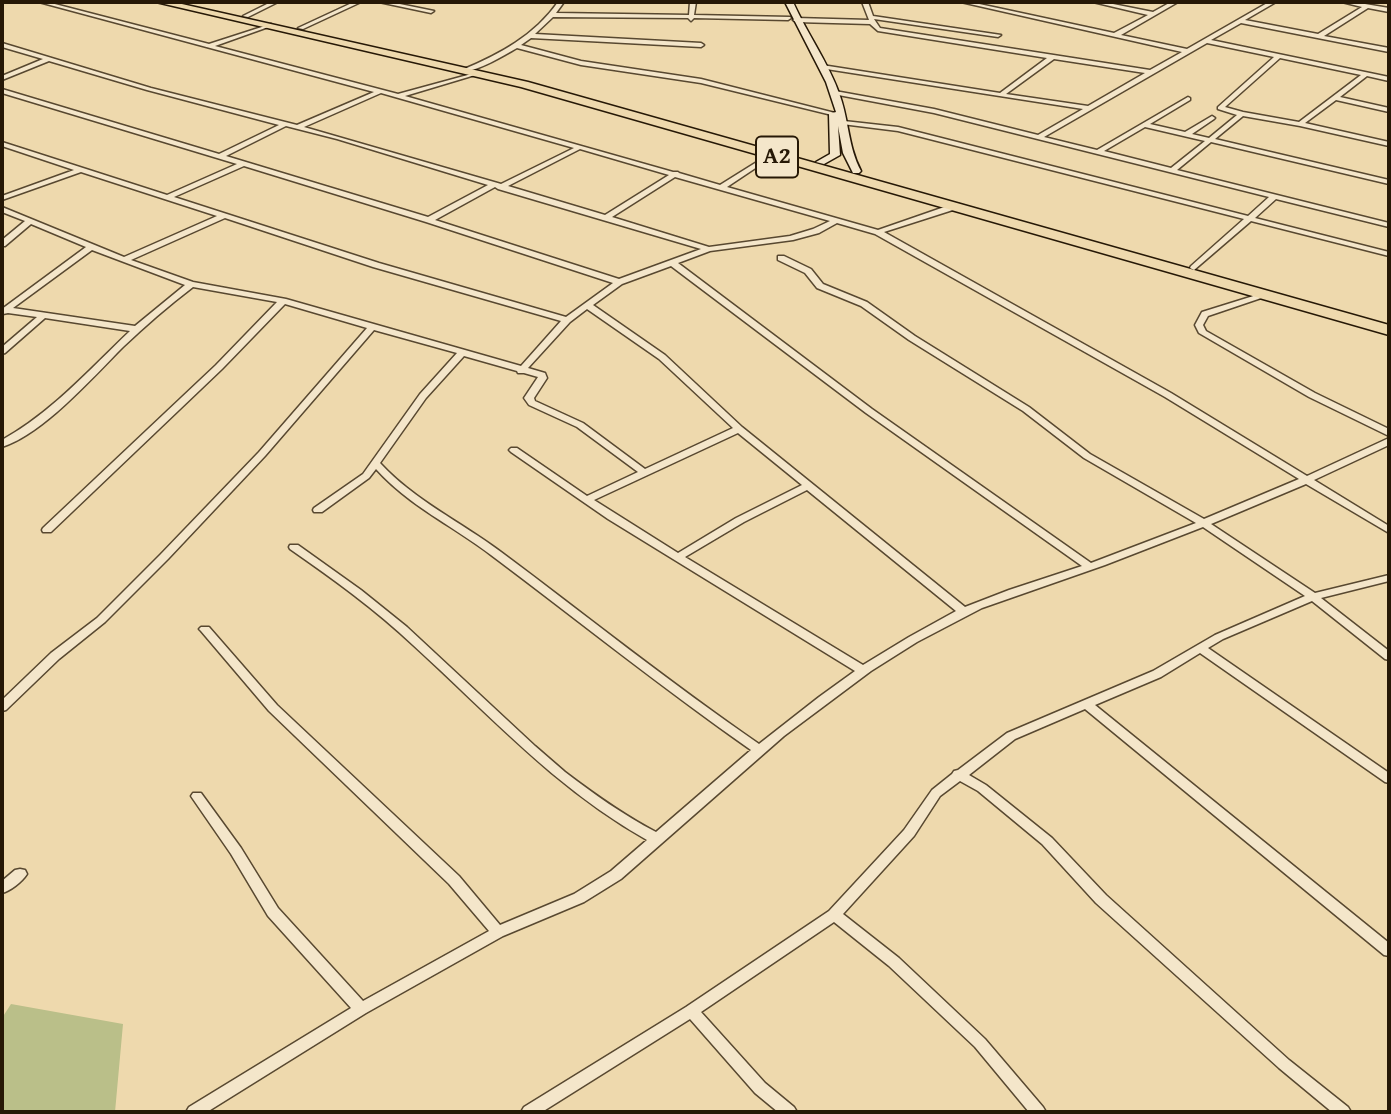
<!DOCTYPE html>
<style>
body{margin:0}
#map{position:relative;width:1391px;height:1114px;overflow:hidden;background:#eed9ad;font-family:"Gentium Book Plus",serif}
canvas{display:block}
.frame{position:absolute;inset:0;border:4px solid #261806;pointer-events:none}
</style>
<div id="map">
<canvas width="1391" height="1114"></canvas>
<div class="frame"></div>
</div>
<script>
const g = document.querySelector('canvas').getContext('2d');
g.lineJoin = 'round';
function fillPath(path, color) {
  g.fillStyle = color;
  g.fill(path, 'evenodd');
}
function trace(path, color, width, dash) {
  g.strokeStyle = color;
  g.lineWidth = width;
  g.lineCap = dash ? 'butt' : 'round';
  g.setLineDash(dash || []);
  g.stroke(path);
}
function write(font, color, halo, rows, align = 'center') {
  g.font = font + ' "Gentium Book Plus",serif';
  g.lineWidth = 7;
  g.setLineDash([]);
  g.textBaseline = 'middle';
  g.strokeStyle = halo;
  g.fillStyle = color;
  for (const [text, x, y, turn = 0] of rows) {
    g.save();
    g.translate(x, y);
    g.rotate((+turn || 0) * Math.PI / 180);
    g.textAlign = isNaN(turn) ? turn : align;
    if (halo) g.strokeText(text, 0, 0);
    g.fillText(text, 0, 0);
    g.restore();
  }
}
fillPath(new Path2D(`
 M11,1004L123,1024L115,1112H2V1018Z`), '#babf89');
const street = new Path2D(`
 M39,2H47L209,44L271,24V26L215,46L398,94L475,73V75L405,96L673,172H678L679,173L720,185L768,155H772V157L727,187L878,230L953,204H959V208L884,232L1171,393L1307,476L1389,438V445L1314,480L1389,526V533L1306,484L1211,524L1315,593L1389,575V581L1321,598L1389,651V660L1385,659L1312,601L1223,639L1208,648L1389,773V783L1385,782L1200,653L1161,677L1095,705L1389,943V956L1384,955L1085,709L1015,739L969,775L986,785L1052,838L1106,895L1289,1060L1348,1107L1351,1112H1332L1279,1068L1096,903L1042,844L978,791L960,781L940,796L914,836L843,914L899,958L985,1039L1043,1107L1046,1112H1029L975,1047L889,966L834,922L701,1012L765,1083L794,1107L797,1112H778L755,1093L690,1019L542,1112H521L524,1107L686,1007L829,911L904,830L932,790L952,774L954,771L958,770L1007,733L1153,671L1215,635L1305,596L1203,527L1105,565L982,608L917,642L871,671L784,736L621,879L584,902L503,936L366,1013L207,1112H186L189,1107L351,1008L268,916L231,854L193,799L191,796L193,793H201L241,848L278,908L363,1001L489,931L449,884L269,711L201,631L199,629L201,627H209L277,705L459,876L500,925L574,894L611,871L647,840C555,788 490,715 413,645C375,609 333,579 290,549L289,547L290,545H298L361,590L407,627L535,746L565,772C594,794 623,815 656,832L751,750C662,688 578,620 491,555C453,526 408,505 376,469L369,478L322,512H314L313,510L314,508L363,474L420,394L457,353L374,330L265,456L168,559L105,622L59,659L6,710L2,711V700L51,653L97,618L160,555L259,452L367,328L285,304L222,369L51,532H43L42,530L43,528L216,365L277,302L193,287C168,306 145,326 123,347C92,378 43,434 2,447V440C52,412 89,370 130,331L45,318L5,353L2,354V347L37,317L8,313L3,314L2,309L86,247L31,224L5,246H2V240L25,221L2,212V207L124,257L217,216L81,172L2,200V196L74,170L2,146V142L167,195L237,164L2,93V89L219,154L279,125L147,90L49,61L2,80V76L43,59L2,47V43L151,88L297,125L374,92ZM381,93L574,148L501,184L304,127ZM286,126L337,139L488,185L428,217L226,156ZM580,149L669,175L605,215L508,186ZM244,166L426,222L613,283L566,317L379,263L174,197ZM675,177L830,221L813,229L790,236L709,247L612,217ZM495,187L498,189L701,249L619,279L435,220ZM225,218L373,267L561,321L521,366L286,299L193,282L131,260ZM837,223L875,234L1165,397L1299,479L1204,519L1090,454L1029,407L915,336L867,302L823,284L811,269L784,256H778V260L805,273L817,288L861,306L909,340L1023,411L1084,458L1196,523L1091,563L872,409L678,263L710,251L793,240L819,233ZM92,250L185,285L135,326L13,308ZM671,266L866,413L1082,566L1009,590L965,607L742,427L665,355L593,305L622,284ZM587,309L659,359L733,428L645,469L583,423L535,401L534,398L547,378L545,373L528,368L570,322ZM464,356L517,371L518,373H524L538,377L524,398L529,405L577,427L638,472L587,496L517,448H511L509,450L511,452L608,519L855,671L819,697L759,744C670,683 587,616 501,552C461,522 414,500 380,463L426,398ZM738,433L802,485L736,518L678,553L594,500ZM807,490L956,611L909,637L863,665L685,557L744,522Z
 M271,2H278L248,17L243,16Z
 M354,2H361L303,29L298,28Z
 M379,2H390L434,11L431,13Z
 M558,2H564L556,13L689,15L690,2H696L694,15L790,17L791,18L788,20L694,18L691,21L688,18L553,17L535,34L701,43L704,45L701,47L531,38L521,45L581,61L701,79L835,113L832,115L701,83L581,65L517,48C501,57 480,70 462,72V70C500,54 534,36 558,2Z
 M862,2H868L873,16L1001,35L998,37L874,19L880,28L1150,70L1182,52L961,2H970L1114,33L1148,15L1093,2H1103L1153,12L1171,2H1178L1121,35L1187,49L1269,2H1276L1245,20L1318,34L1362,7L1342,2H1353L1389,8V12L1368,8L1324,36L1389,48V52L1241,23L1211,40L1389,77V81L1367,76L1340,97L1389,108V112L1336,100L1305,123L1389,142V146L1300,126L1243,116L1215,139L1389,180V184L1211,142L1177,170L1389,223V227L1276,199L1255,218L1389,252V256L1251,221L1194,270L1190,268L1191,266L1244,219L898,131L842,124L841,123L844,121L898,127L1248,216L1269,197L934,113L833,94L832,93L835,91L934,109L1038,135L1083,109L820,68V66L822,65L1000,93L1047,58L878,31L870,24L796,22L793,20L796,18L869,20ZM1207,43L1274,57L1218,107V109L1237,115L1209,138L1192,134L1214,119L1215,118L1212,116L1185,132L1150,124L1190,100V98L1188,97L1097,150L1044,137ZM1280,58L1361,75L1299,122L1243,112L1225,107ZM1054,59L1145,73L1088,106L1006,94ZM1145,127L1205,141L1171,168L1104,151Z
 M1263,293H1269L1270,295L1208,316L1203,325L1206,331L1315,393L1389,429V436L1309,397L1199,333L1195,325L1202,312Z
 M20,869L25,870L27,874C22,882 10,891 2,893V881L15,870Z`);
const secondary = new Path2D(`
 M785,2H793C807,34 829,63 840,96C849,121 848,147 861,171L859,173H853L843,153L838,126L840,155L824,164L816,162L830,154L829,114L836,112L826,82Z`);
const highway = new Path2D(`
 M156,2H173L528,82L1389,325V335L521,87Z`);
trace(street, '#584830', 3);
trace(secondary, '#261806', 3);
trace(highway, '#261806', 3);
fillPath(street, '#f4e6ca');
fillPath(secondary, '#f4e6ca');
fillPath(highway, '#eed9ad');
for (const [x, y, w] of [
 [777,157,42]
]) {
  const box = new Path2D();
  box.roundRect(x - w / 2, y - 20.5, w, 41, 5);
  g.fillStyle = '#f4e6ca';
  g.fill(box);
  trace(box, '#261806', 2);
}
write('bold 24px', '#261806', null, [
 ["A2",777,157]
]);
</script>
